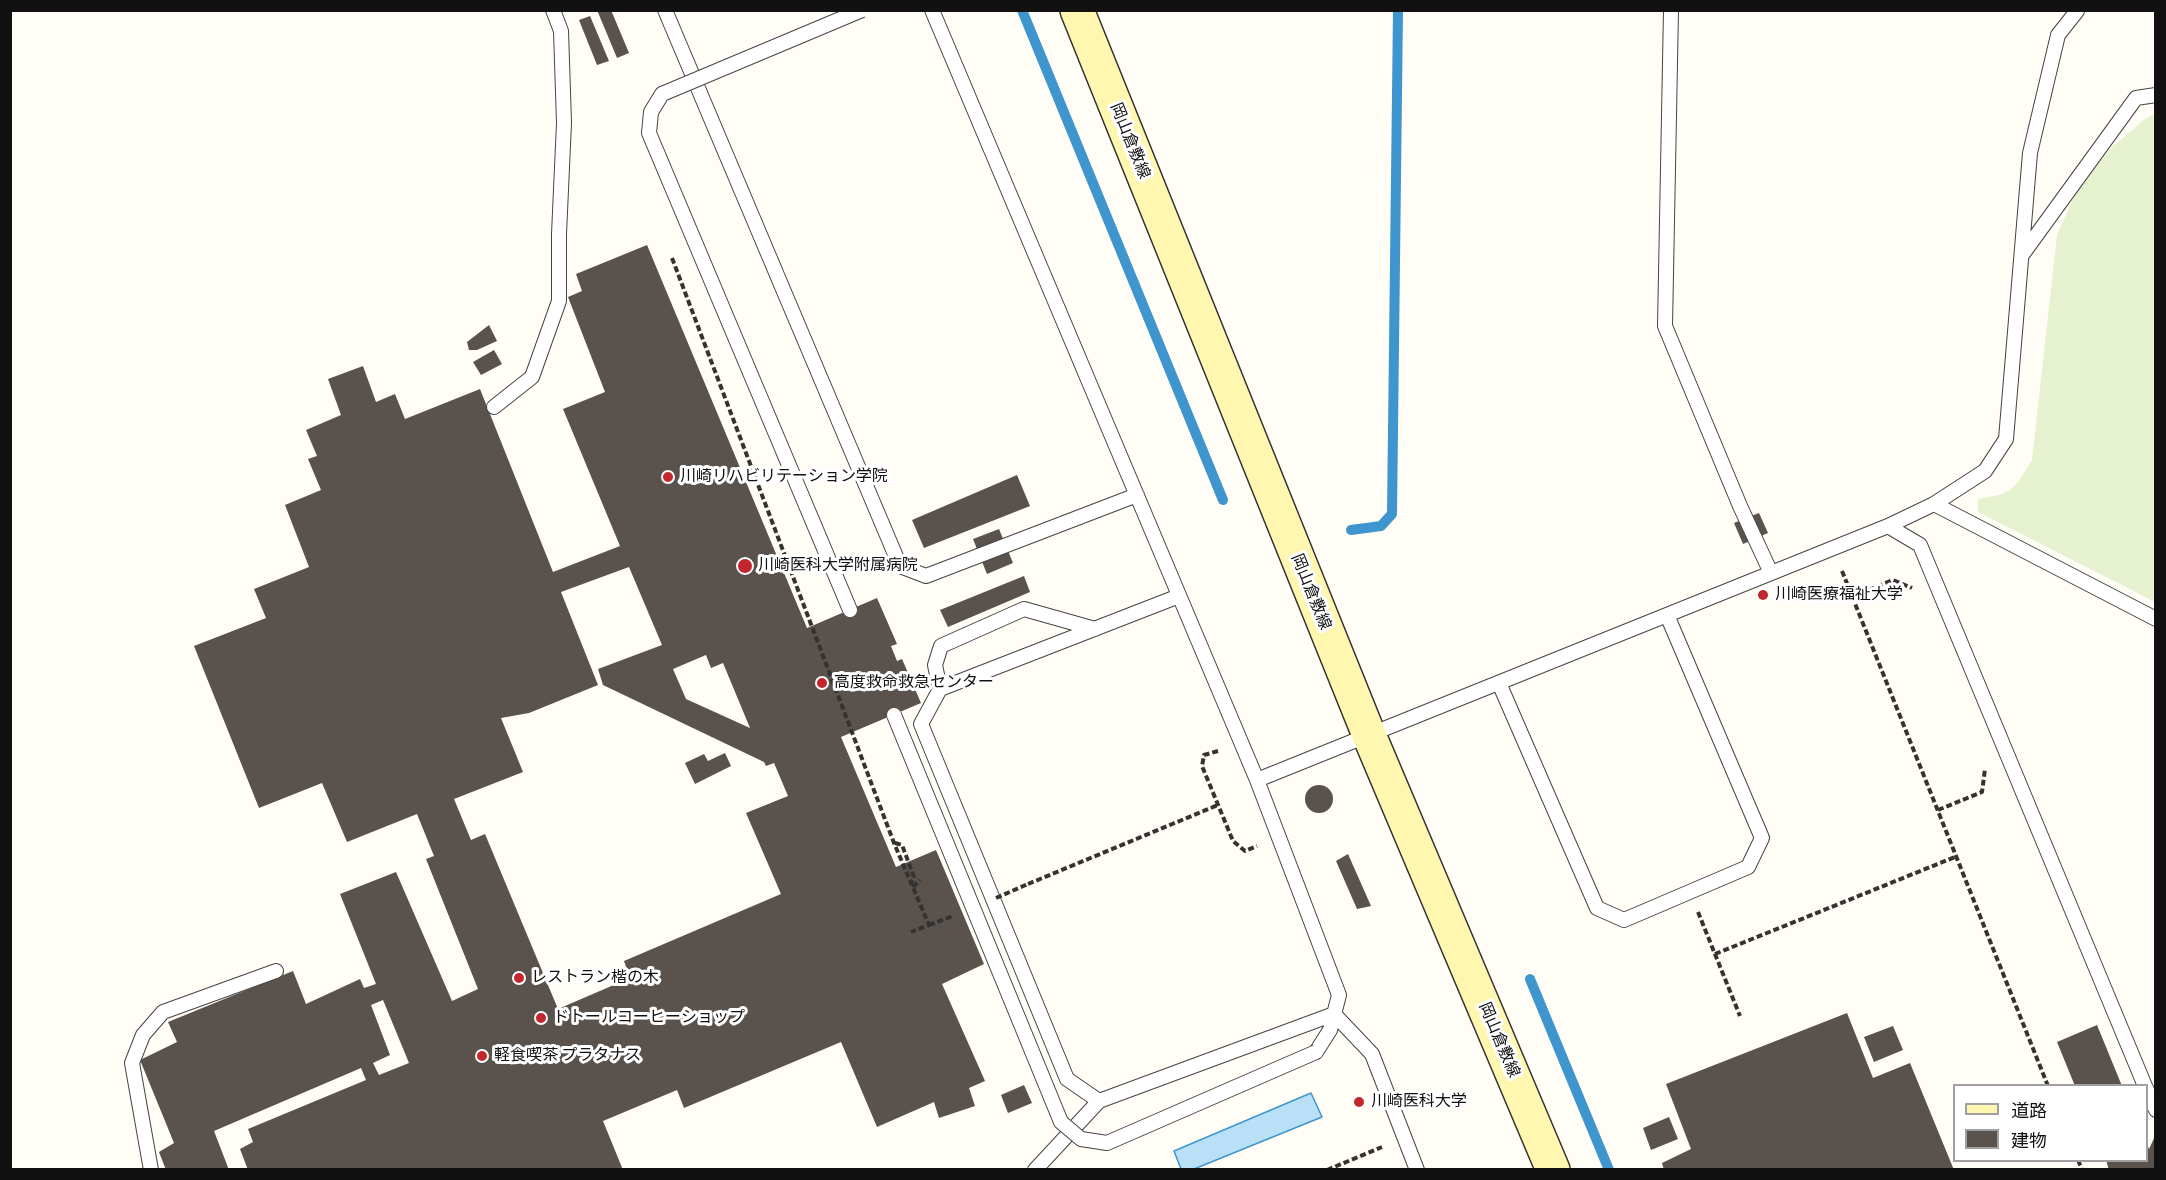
<!DOCTYPE html>
<meta charset="utf-8">
<style>
body{margin:0}
#map{position:relative;width:2166px;height:1180px;overflow:hidden;background:#fffdf5;font-family:Bitter,"Noto Sans JP",serif}
canvas{display:block}
.frame{position:absolute;inset:0;border:12px solid #111;pointer-events:none}
.legend{position:absolute;left:1953px;top:1084px;width:195px;height:78px;box-sizing:border-box;background:#fff;border:2px solid #a0a0a0;margin:0;padding:8px 10px;list-style:none;font-size:18px;color:#111}
.legend li{display:flex;align-items:center;gap:12px;height:30px}
.legend b{width:30px;border:2px solid #a0a0a0}
</style>
<div id="map">
<canvas width="2166" height="1180"></canvas>
<div class="frame"></div>
<ul class="legend">
<li><b style="height:8px;background:#fff6b0"></b>道路</li>
<li><b style="height:16px;background:#5a524d"></b>建物</li>
</ul>
</div>
<script>
const g = document.querySelector('canvas').getContext('2d');
g.lineJoin = 'round';
function fillPath(path, color) {
  g.fillStyle = color;
  g.fill(path, 'evenodd');
}
function trace(path, color, width, dash) {
  g.strokeStyle = color;
  g.lineWidth = width;
  g.lineCap = dash ? 'butt' : 'round';
  g.setLineDash(dash || []);
  g.stroke(path);
}
function write(font, color, halo, rows, align = 'center') {
  g.font = font + ' Bitter,"Noto Sans JP",serif';
  g.lineWidth = 6;
  g.setLineDash([]);
  g.textBaseline = 'middle';
  g.strokeStyle = halo;
  g.fillStyle = color;
  for (const [text, x, y, turn = 0] of rows) {
    g.save();
    g.translate(x, y);
    g.rotate((+turn || 0) * Math.PI / 180);
    g.textAlign = isNaN(turn) ? turn : align;
    if (halo) g.strokeText(text, 0, 0);
    g.fillText(text, 0, 0);
    g.restore();
  }
}
fillPath(new Path2D(`
 M2155,114V602L1978,512V499C2012,494 2014,490 2032,460L2057,235L2078,189L2110,149L2145,119Z`), '#e6f2cf');
const water = new Path2D(`
 M1311,1093L1322,1117L1194,1169H1181L1174,1151Z`);
fillPath(water, '#b9e0f7');
trace(water, '#3f96cf', 1.5);
trace(new Path2D(`
 M1022,10L1223,500
 M1351,530L1381,526L1392,514L1398,10
 M1530,979L1609,1170`), '#3f96cf', 10);
fillPath(new Path2D(`
 M597,10H611L629,53L617,58Z
 M590,16L609,61L597,65L579,20Z
 M647,245L807,628L877,598L897,644L891,646L897,661L902,659L921,703L841,737L896,867L936,850L984,964L942,984L985,1081L969,1088L975,1106L939,1118L934,1102L877,1127L841,1042L684,1108L677,1090L603,1121L623,1170H248L240,1149L253,1142L248,1129L366,1080L361,1068L214,1131L229,1170H166L159,1152L174,1143L140,1060L177,1042L168,1022L293,971L306,1004L360,979L364,988L376,984L340,894L396,872L452,1001L478,989L426,859L434,856L417,814L347,842L322,783L259,808L194,646L266,618L254,589L309,567L285,505L321,490L308,459L317,456L306,430L341,415L328,379L363,366L376,402L395,394L405,419L480,389L553,572L620,546L563,409L605,392L568,297L582,291L576,274ZM629,567L662,645L598,669L603,685L764,762L766,766L774,763L788,796L746,813L781,894L624,961L630,978L558,1009L485,834L471,840L454,799L523,772L501,718L529,713L598,685L561,592ZM706,655L711,668L723,663L750,728L686,699L673,669ZM383,1000L409,1063L379,1075L373,1063L390,1055L371,1005Z
 M489,325L497,341L477,350H469L467,342Z
 M494,350L502,364L481,375L473,362Z
 M1017,475L1030,506L924,548L912,520Z
 M1759,513L1768,533L1743,544L1734,523Z
 M999,529L1013,563L987,574L973,539Z
 M1024,576L1030,592L948,627L940,610Z
 M725,753L731,766L695,784L685,763L704,754L708,761Z
 M1305 799a14 14 0 1 1 28 0a14 14 0 1 1-28 0Z
 M1348,854L1371,906L1357,909L1336,861Z
 M1847,1013L1873,1078L1910,1063L1954,1170H1664L1662,1163L1691,1149L1666,1084Z
 M2097,1025L2122,1086H2075L2057,1042Z
 M1893,1026L1903,1050L1874,1062L1864,1037Z
 M1024,1085L1032,1103L1008,1113L1001,1095Z
 M1669,1117L1678,1139L1651,1150L1643,1128Z
 M2156,1134V1170H2109L2106,1160H2146V1142L2149,1149Z`), '#5a524d');
const lane = new Path2D(`
 M665,10L900,566L926,576L1137,495
 M932,10L1257,780L1339,995L1330,1030L1316,1052
 M1671,10L1665,326L1740,506L1771,573
 M2022,255L2136,98L2156,95
 M494,407L532,377L559,301V234L564,123L561,31L553,10
 M1934,504L2156,619
 M1888,526L1934,504L1985,471L2006,439L2030,153L2058,35L2077,11
 M1179,596L940,689L921,724L1067,1079L1099,1101L1334,1014L1372,1054L1417,1170
 M1499,683L1597,908L1624,920L1748,867L1762,838L1667,615
 M940,689L935,665L941,646L1024,609L1095,629
 M1257,780L1888,526L1920,545L2145,1086
 M2146,1088L2156,1110
 M151,1170L132,1063L143,1035L163,1012L276,971
 M1035,1170L1099,1101`);
const secondary = new Path2D(`
 M1077,10L1369,735L1553,1170`);
trace(lane, '#444', 16);
trace(secondary, '#333', 36);
trace(new Path2D(`
 M672,258L894,843L929,925L911,932
 M1842,571L2048,1086
 M1852,597L1893,580L1912,588
 M1218,751L1204,755L1202,766L1233,841L1245,851L1257,846
 M1938,810L1982,792L1985,769
 M895,843L902,845L914,877L911,883
 M1028,884L1218,805
 M913,887L920,880
 M1698,912L1740,1016
 M929,925L953,916
 M1715,954L1955,857
 M2078,1160L2082,1170
 M1327,1170L1382,1147`), '#333', 4, [6, 3]);
trace(lane, '#fff', 14);
trace(secondary, '#fff6b0', 33);
const laneBridge = new Path2D(`
 M850,610L649,133L651,112L662,94L862,10
 M894,715L1061,1122L1081,1139L1107,1143L1316,1052`);
trace(laneBridge, '#444', 16, []);
trace(new Path2D(`
 M996,898L1028,884`), '#333', 4, [6, 3]);
trace(laneBridge, '#fff', 14);
for (const [x, y, r, color] of [
 [668,477,6,"#c4262e"],
 [745,566,8,"#c4262e"],
 [1763,595,6,"#c4262e"],
 [822,683,6,"#c4262e"],
 [519,978,6,"#c4262e"],
 [541,1018,6,"#c4262e"],
 [482,1056,6,"#c4262e"],
 [1359,1102,6,"#c4262e"]
]) {
  const dot = new Path2D();
  dot.arc(x, y, r, 0, 2 * Math.PI);
  g.fillStyle = color;
  g.fill(dot);
  trace(dot, '#fff', 2);
}
write('16px', '#111', '#fff', [
 ["岡山倉敷線",1130,141,68],
 ["岡山倉敷線",1311,592,68],
 ["岡山倉敷線",1499,1040,67]
]);
write('16px', '#111', '#fff', [
 ["川崎リハビリテーション学院",680,477],
 ["川崎医科大学附属病院",758,566],
 ["川崎医療福祉大学",1775,595],
 ["高度救命救急センター",834,683],
 ["レストラン楷の木",531,978],
 ["ドトールコーヒーショップ",553,1018],
 ["軽食喫茶 プラタナス",494,1056],
 ["川崎医科大学",1371,1102]
], 'left');
</script>
